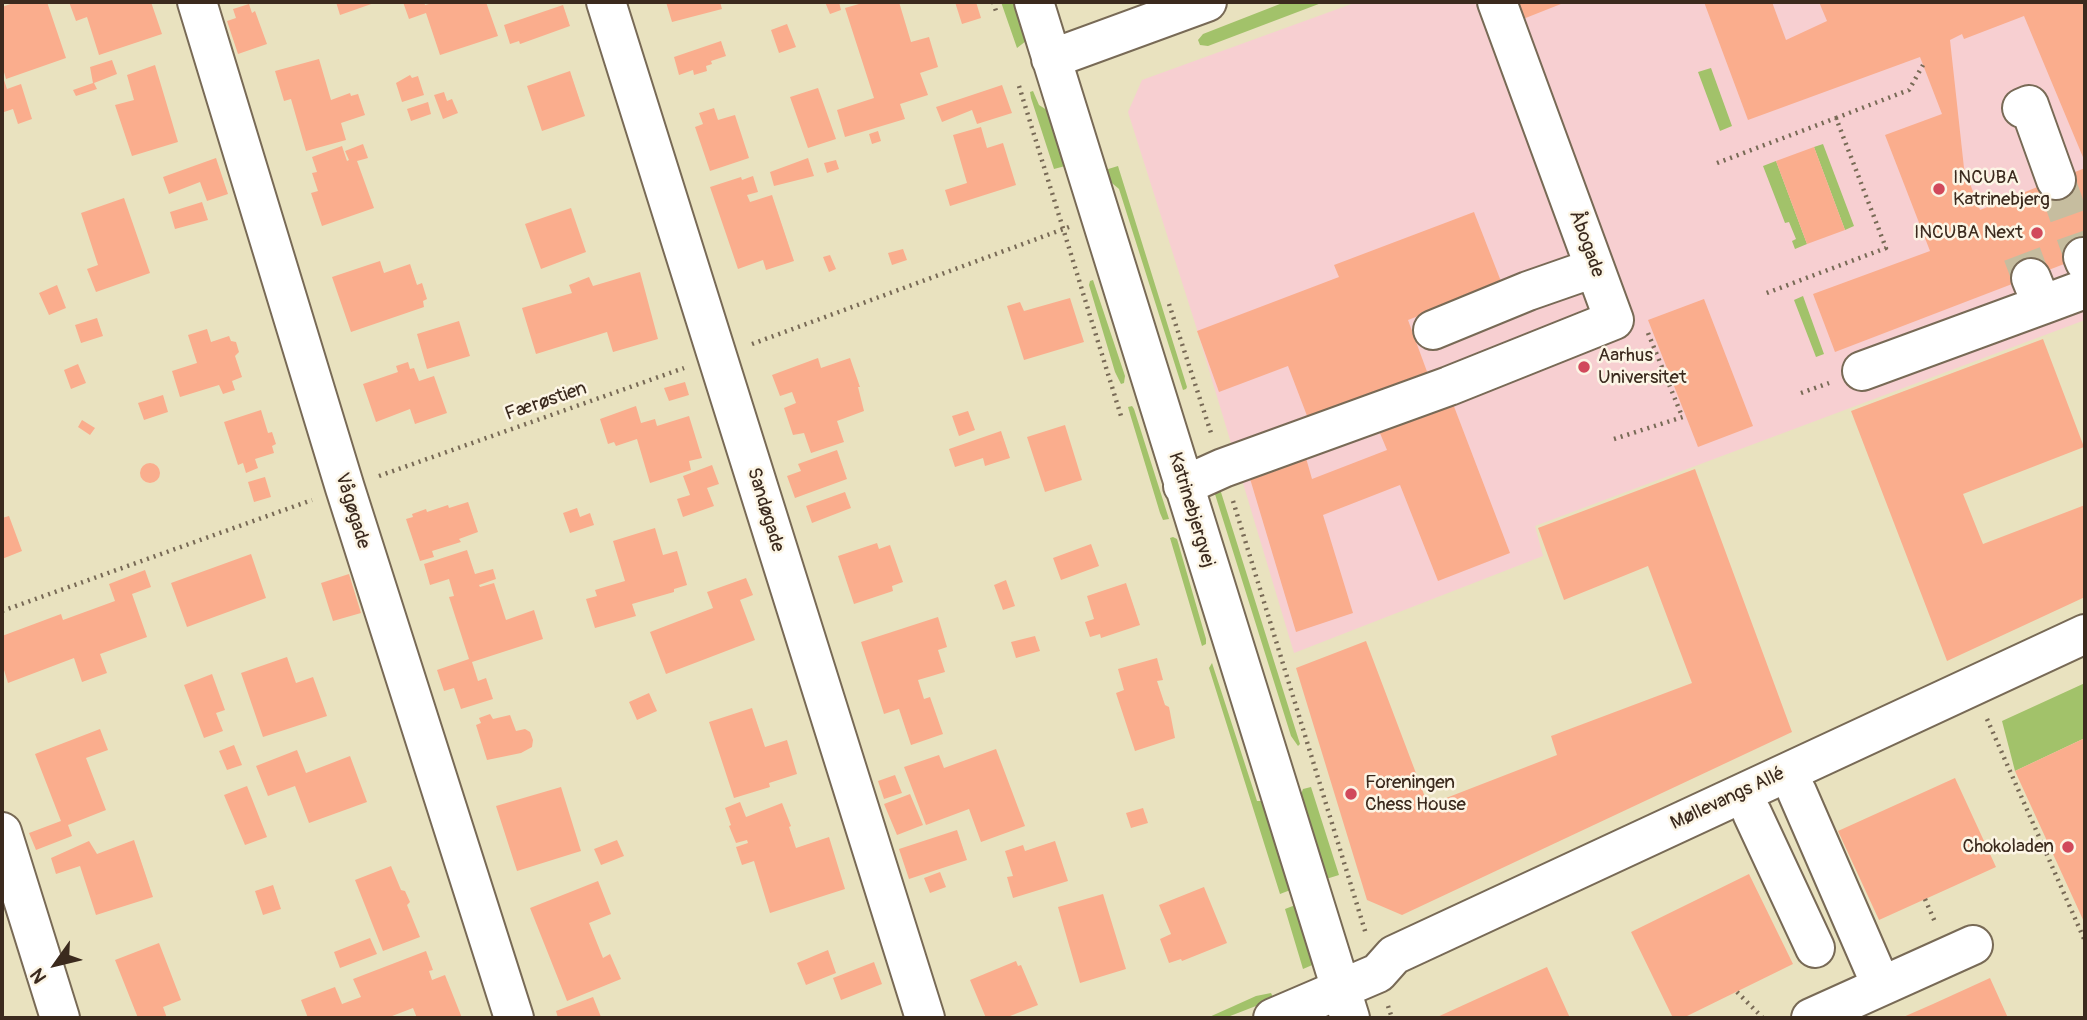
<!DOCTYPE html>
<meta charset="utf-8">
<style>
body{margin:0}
#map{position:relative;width:2087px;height:1020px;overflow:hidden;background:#e9e2bf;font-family:Pangolin,sans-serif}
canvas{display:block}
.frame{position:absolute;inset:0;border:4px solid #3b2a1e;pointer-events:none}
.north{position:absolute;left:21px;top:929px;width:70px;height:70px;-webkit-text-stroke:5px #fcf5e5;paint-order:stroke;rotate:236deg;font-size:19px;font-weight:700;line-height:28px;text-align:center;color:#3b2a1e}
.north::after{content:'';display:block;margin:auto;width:24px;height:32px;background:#3b2a1e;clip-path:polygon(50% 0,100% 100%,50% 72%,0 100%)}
</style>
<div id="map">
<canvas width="2087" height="1020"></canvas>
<div class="frame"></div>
<div class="north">N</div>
</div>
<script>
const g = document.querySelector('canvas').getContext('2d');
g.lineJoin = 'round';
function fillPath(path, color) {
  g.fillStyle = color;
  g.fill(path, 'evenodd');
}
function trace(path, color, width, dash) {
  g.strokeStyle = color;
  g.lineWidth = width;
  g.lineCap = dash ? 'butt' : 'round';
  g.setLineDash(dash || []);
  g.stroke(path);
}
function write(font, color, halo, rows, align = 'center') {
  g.font = font + ' Pangolin,sans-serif';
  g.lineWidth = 5;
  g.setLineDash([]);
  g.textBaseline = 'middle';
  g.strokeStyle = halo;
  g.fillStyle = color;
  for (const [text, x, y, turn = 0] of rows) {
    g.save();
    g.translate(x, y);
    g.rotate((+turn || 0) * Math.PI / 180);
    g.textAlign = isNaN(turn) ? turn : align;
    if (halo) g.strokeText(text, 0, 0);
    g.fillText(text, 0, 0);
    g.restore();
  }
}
fillPath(new Path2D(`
 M1357,2H2085V320L1535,526L1543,556L1294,653L1194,320L1128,112L1142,80Z`), '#f7cfd1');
fillPath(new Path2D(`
 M1001,2H1017L1026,41L1017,48Z
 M1285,2H1324L1208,46L1200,45L1198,40L1203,34Z
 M1711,68L1732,126L1720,131L1698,72Z
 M1033,91L1039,105L1050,112L1069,165L1054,169L1031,98L1030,92Z
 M1823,144L1854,226L1845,230L1814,147Z
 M1776,161L1807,244L1795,249L1792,241L1796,239L1789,222L1785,223L1763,166Z
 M1118,166L1187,387L1186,389L1183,390L1119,189L1106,178L1105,170Z
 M1093,280L1125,376L1124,383L1121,384L1115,372L1089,285L1090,281Z
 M1803,296L1824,354L1816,357L1794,300Z
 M1132,406L1134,409L1169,519L1163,520L1160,513L1130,414L1128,407Z
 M1220,489L1300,744L1298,746L1291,736L1214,491Z
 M1173,537L1177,539L1206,639V644L1202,646L1170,538Z
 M1212,663L1257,801H1263L1293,889L1280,894L1209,668Z
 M2085,683V738L2015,771L2002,721Z
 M1311,787L1339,875L1326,879L1300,797L1303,789Z
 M1298,904L1317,963L1303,969L1285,909Z
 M1271,993L1274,999L1225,1018H1207L1256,996Z`), '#a2c26a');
fillPath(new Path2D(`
 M16,2H47L66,58L6,79L2,65V7Z
 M69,2H151L162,34L99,55L87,17L76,21Z
 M336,2H377L340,15Z
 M403,2H424L425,5L437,2H486L498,36L440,55L426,13L409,19Z
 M666,2H720L722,9L672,22Z
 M825,2H839L841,10L830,14Z
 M866,2H899L911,42L929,37L938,67L920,73L928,95L900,104L905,119L845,137L837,110L874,98L845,8Z
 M955,2H976L981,18L962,24Z
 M1510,2H1566L1518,21Z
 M1704,2H1772L1786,40L1827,21L1819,2H2085V162L2024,16L1964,39L1962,34L1950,40L1964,168L1980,210L2085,168V256L1835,352L1813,294L1930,251L1885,135L1942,114L1920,57L1748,120Z
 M249,4L252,13L255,11L267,44L238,54L227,21L236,18L233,9Z
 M563,5L570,26L520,44L519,41L510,44L504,25Z
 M787,24L796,47L779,53L771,30Z
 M721,41L726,56L711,61L712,64L706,66L707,71L694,75L693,70L679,75L674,57Z
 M319,59L331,100L350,93L351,96L358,94L365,115L341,123L346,140L306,151L291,99L284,101L275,71Z
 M112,60L117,74L94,83L97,89L76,96L73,90L93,83L90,67Z
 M155,65L178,142L132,156L115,105L134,100L127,75Z
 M570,71L585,116L542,131L527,86Z
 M2,74L7,89L21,84L32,119L18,124L13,109L4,112L2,105Z
 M410,75L412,78L418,76L424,95L402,102L396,83Z
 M1002,85L1012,113L977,124L972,110L942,122L936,107Z
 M818,88L836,139L808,148L790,97Z
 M444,92L447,101L452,99L458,113L443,119L434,95Z
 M428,102L431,114L411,121L407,109Z
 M714,108L718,120L735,115L749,158L710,171L695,127L703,124L699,113Z
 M981,127L987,148L1003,143L1016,185L950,206L945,190L967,183L953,135Z
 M878,131L881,141L872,144L869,134Z
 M363,144L368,158L357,161L374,208L322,226L311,193L318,191L312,173L317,172L312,157L342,146L347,161L349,160L345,151Z
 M1814,147L1845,230L1807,244L1776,161Z
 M216,158L228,194L207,201L200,182L169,194L163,177Z
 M808,158L814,176L774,186L770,172Z
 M836,160L839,169L827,173L824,163Z
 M753,176L758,192L747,195L750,202L772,195L794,261L766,270L763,260L738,269L710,187L741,177L742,180Z
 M124,198L150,273L96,292L87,269L98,265L81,213Z
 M202,202L208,220L175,229L170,212Z
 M571,208L586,252L541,269L525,224Z
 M1474,212L1502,284L1408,320L1429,377L1309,421L1288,366L1219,392L1197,331L1339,277L1334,265Z
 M903,249L907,260L892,265L888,253Z
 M830,255L836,269L829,272L823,257Z
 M380,261L384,273L410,264L417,285L422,283L427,299L423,301L424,307L351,332L332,277Z
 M640,272L658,339L613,352L607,332L536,354L522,308L572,293L569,285L589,277L593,286Z
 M57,285L66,308L49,315L39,293Z
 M1070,298L1084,342L1024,360L1007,306L1020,302L1024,311Z
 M1704,299L1753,426L1698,447L1648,320Z
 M97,318L103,336L81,343L75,325Z
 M459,321L470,356L427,369L417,334Z
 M207,329L211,342L229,336L231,341L236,342L239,352L235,356L242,377L232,381L235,390L223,394L219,385L180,397L172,371L197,363L188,335Z
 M2043,339L2084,447L1963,494L1983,544L2085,505V597L1947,661L1851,411Z
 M818,358L821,368L850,358L860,387H858L864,411L837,421L844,442L811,453L804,433L793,435L784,408L796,403L792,392L780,396L772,375Z
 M408,362L410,369L414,368L419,381L434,376L447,413L415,424L410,409L376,422L363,384L398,372L396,366Z
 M78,364L86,383L71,389L64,370Z
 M685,382L689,395L669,401L664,388Z
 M163,395L168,412L144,420L138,403Z
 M1450,396L1510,553L1438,581L1400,485L1323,515L1353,613L1296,632L1248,472L1304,451L1312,479L1387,450L1377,426Z
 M636,406L641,423L655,419L657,426L689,416L702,458L689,461L691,470L650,483L637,439L616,446L614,442L608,444L600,419Z
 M261,410L268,433L272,432L276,444L272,446L274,453L255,459L258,468L246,473L243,463L238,465L224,422Z
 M968,411L975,430L959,436L952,416Z
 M82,420L95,428L90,435L78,427Z
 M1065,425L1082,480L1045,492L1027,437Z
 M1001,431L1010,458L985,466L983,458L955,467L949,449Z
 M837,450L847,479L795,498L787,476L801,471L798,464Z
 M140 473a10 10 0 1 1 20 0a10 10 0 1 1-20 0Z
 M712,465L719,484L707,488L714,506L683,517L677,499L690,495L683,476Z
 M1695,469L1792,732L1402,915L1367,900L1296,668L1366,641L1428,805L1557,755L1551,736L1692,683L1648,566L1564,600L1538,528Z
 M265,477L271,497L254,502L248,482Z
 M845,492L851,508L812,523L806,506Z
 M468,502L478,532L459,539L461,542L432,551L434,557L420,561L406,519L413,517L412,514L426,509L427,512L448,505L449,508Z
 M577,508L580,517L590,513L594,525L570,533L563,513Z
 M9,516L22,551L2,559V518Z
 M655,528L663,555L677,551L687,585L674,589V592L632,604L636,616L595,628L586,599L597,596L595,590L625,581L613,541Z
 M877,543L879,549L890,545L903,582L892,586L893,591L854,604L838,556Z
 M1091,544L1099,566L1061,580L1053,558Z
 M467,550L475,574L493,569L496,579L479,585L480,587L494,583L506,620L534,610L543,639L472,662L478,681L486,678L493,699L461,709L454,688L444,691L437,670L469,659L449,597L454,596L449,579L430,585L424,564Z
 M251,554L266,598L187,627L171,583Z
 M145,570L151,587L132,594L147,637L100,654L107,673L82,682L74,658L8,683L4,670L2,671V636L61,614L63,620L115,601L109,584Z
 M349,574L361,613L333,621L321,583Z
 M746,578L753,595L740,600L755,640L666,674L650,632L713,608L707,592Z
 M1006,580L1015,606L1003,610L994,585Z
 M1126,583L1140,625L1101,638L1100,634L1090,637L1085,622L1094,619L1087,596Z
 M938,617L947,647L938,650L945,672L918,680L924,699L930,697L943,734L911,745L899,709L884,714L861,642Z
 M1035,636L1040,651L1016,658L1011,642Z
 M287,657L296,683L313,677L327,716L263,737L241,673Z
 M1157,658L1163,680L1157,681L1165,705L1169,707L1175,738L1135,751L1116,693L1124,690L1118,669Z
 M212,674L225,710L216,713L223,731L204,738L184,685Z
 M649,693L657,711L637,720L629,702Z
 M752,708L765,747L787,740L797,774L769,783L770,787L734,798L709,722Z
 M490,714L493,719L510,715L516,731L525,729L530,732L533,740L532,747L521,753L487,760L476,725L481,723L479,718Z
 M100,729L108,750L86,758L106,810L68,825L72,836L36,850L29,833L61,821L35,754Z
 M2085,738V924L2015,771Z
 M234,745L242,765L227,770L219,751Z
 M996,749L1025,826L981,842L969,809L926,825L904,767L939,755L944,768Z
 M297,750L306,773L350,756L367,802L309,823L295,786L268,796L256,766Z
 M895,775L902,793L884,799L878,781Z
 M1955,778L1996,867L1879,920L1838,831Z
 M247,786L267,837L245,845L224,795Z
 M561,787L581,851L517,871L496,806Z
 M910,794L923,825L897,835L884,804Z
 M740,802L746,817L782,803L791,826L789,827L796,848L829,837L845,889L770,913L754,861L742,865L736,847L748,843L747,840L736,843L729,826L731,825L725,808Z
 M1143,808L1148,823L1131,828L1126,813Z
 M957,830L967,860L909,879L899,849Z
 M134,840L153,897L96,915L80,866L56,874L51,858L89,841L97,854Z
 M617,840L624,856L601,865L594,849Z
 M1055,841L1068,881L1013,898L1007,877L1013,876L1005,851L1023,845L1025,851Z
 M391,866L401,890L405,891L410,902L407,905L420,937L383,951L355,880Z
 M940,872L946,887L930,893L924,878Z
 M1749,874L1793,964L1683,1018H1673L1631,932Z
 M598,881L611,914L589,923L603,958L610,954L621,979L567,1001L530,908Z
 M273,885L281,909L263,915L255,891Z
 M1204,887L1227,943L1182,961L1181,959L1169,963L1160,939L1171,934L1159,905Z
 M1103,894L1126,969L1080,983L1058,907Z
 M370,938L377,954L340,968L334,952Z
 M159,943L181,1000L163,1007L167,1018H138L115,960Z
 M828,950L836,973L806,985L797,963Z
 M426,951L433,970L429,971L432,980L445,975L462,1018H417L413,1008L387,1018H317V1016L308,1018L301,1000L335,987L342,1004L361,997L353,979Z
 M1016,961L1018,966L1021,965L1038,1005L1005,1018H986L970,980Z
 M874,962L882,984L841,1000L833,978Z
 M1547,967L1570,1018H1435Z
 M1990,978L2008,1018H1901L1933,1004Z
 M593,997L601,1017L558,1018L556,1011Z`), '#faad8d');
trace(new Path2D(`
 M2056,180L2083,257
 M2022,254L2031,278`), '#c6bd9f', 38, [38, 19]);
const minor = new Path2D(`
 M197,2L345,488L514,1018
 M606,2L925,1018
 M1034,2L1350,1018
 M1051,59L1207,2
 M2022,108L2029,105L2056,180
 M2083,257L2085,262
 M2031,278L2042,305L2085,289
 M1433,330L1528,291L1594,268
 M1862,371L2042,305
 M1183,486L1223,468L1449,386L1614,320L1497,2
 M1797,792L1881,985
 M1752,813L1815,948
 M2,832L60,1018
 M1273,1018L1378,973L1394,955L2085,634
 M1811,1018L1973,945`);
trace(minor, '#786a56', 42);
trace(new Path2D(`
 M993,2L997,14
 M1019,86L1121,416
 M1836,118L1909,90L1923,65
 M1717,163L1836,118L1886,248L1764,294
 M1169,304L1212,436
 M1648,333L1682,416
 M752,344L1069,227
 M1801,393L1829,383
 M1614,439L1686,416
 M379,476L684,368
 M1233,501L1366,934
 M2,611L312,500
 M1987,719L2085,941
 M1925,899L1935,922
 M1737,992L1763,1018
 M1388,1006L1392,1018`), '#786a56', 4.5, [2, 5]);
trace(minor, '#fff', 38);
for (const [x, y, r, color] of [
 [1939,189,7,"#d1495b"],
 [2037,233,7,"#d1495b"],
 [1584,367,7,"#d1495b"],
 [1351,794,7,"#d1495b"],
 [2068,847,7,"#d1495b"]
]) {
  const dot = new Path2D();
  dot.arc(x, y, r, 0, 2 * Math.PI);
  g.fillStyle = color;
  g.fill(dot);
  trace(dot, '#fcf5e5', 2.5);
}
write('19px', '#3b2a1e', '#fcf5e5', [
 ["INCUBA",1953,178],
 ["Katrinebjerg",1953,200],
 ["INCUBA Next",2023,233,"right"],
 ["Aarhus",1598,356],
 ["Universitet",1598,378],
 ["Foreningen",1365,783],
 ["Chess House",1365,805],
 ["Chokoladen",2054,847,"right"]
], 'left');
write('19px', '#3b2a1e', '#fcf5e5', [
 ["Åbogade",1586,244,70],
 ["Færøstien",546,402,-19],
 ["Sandøgade",765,510,73],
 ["Katrinebjergvej",1191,510,73],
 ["Vågøgade",352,511,73],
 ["Møllevangs Allé",1728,799,-25]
]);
</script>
